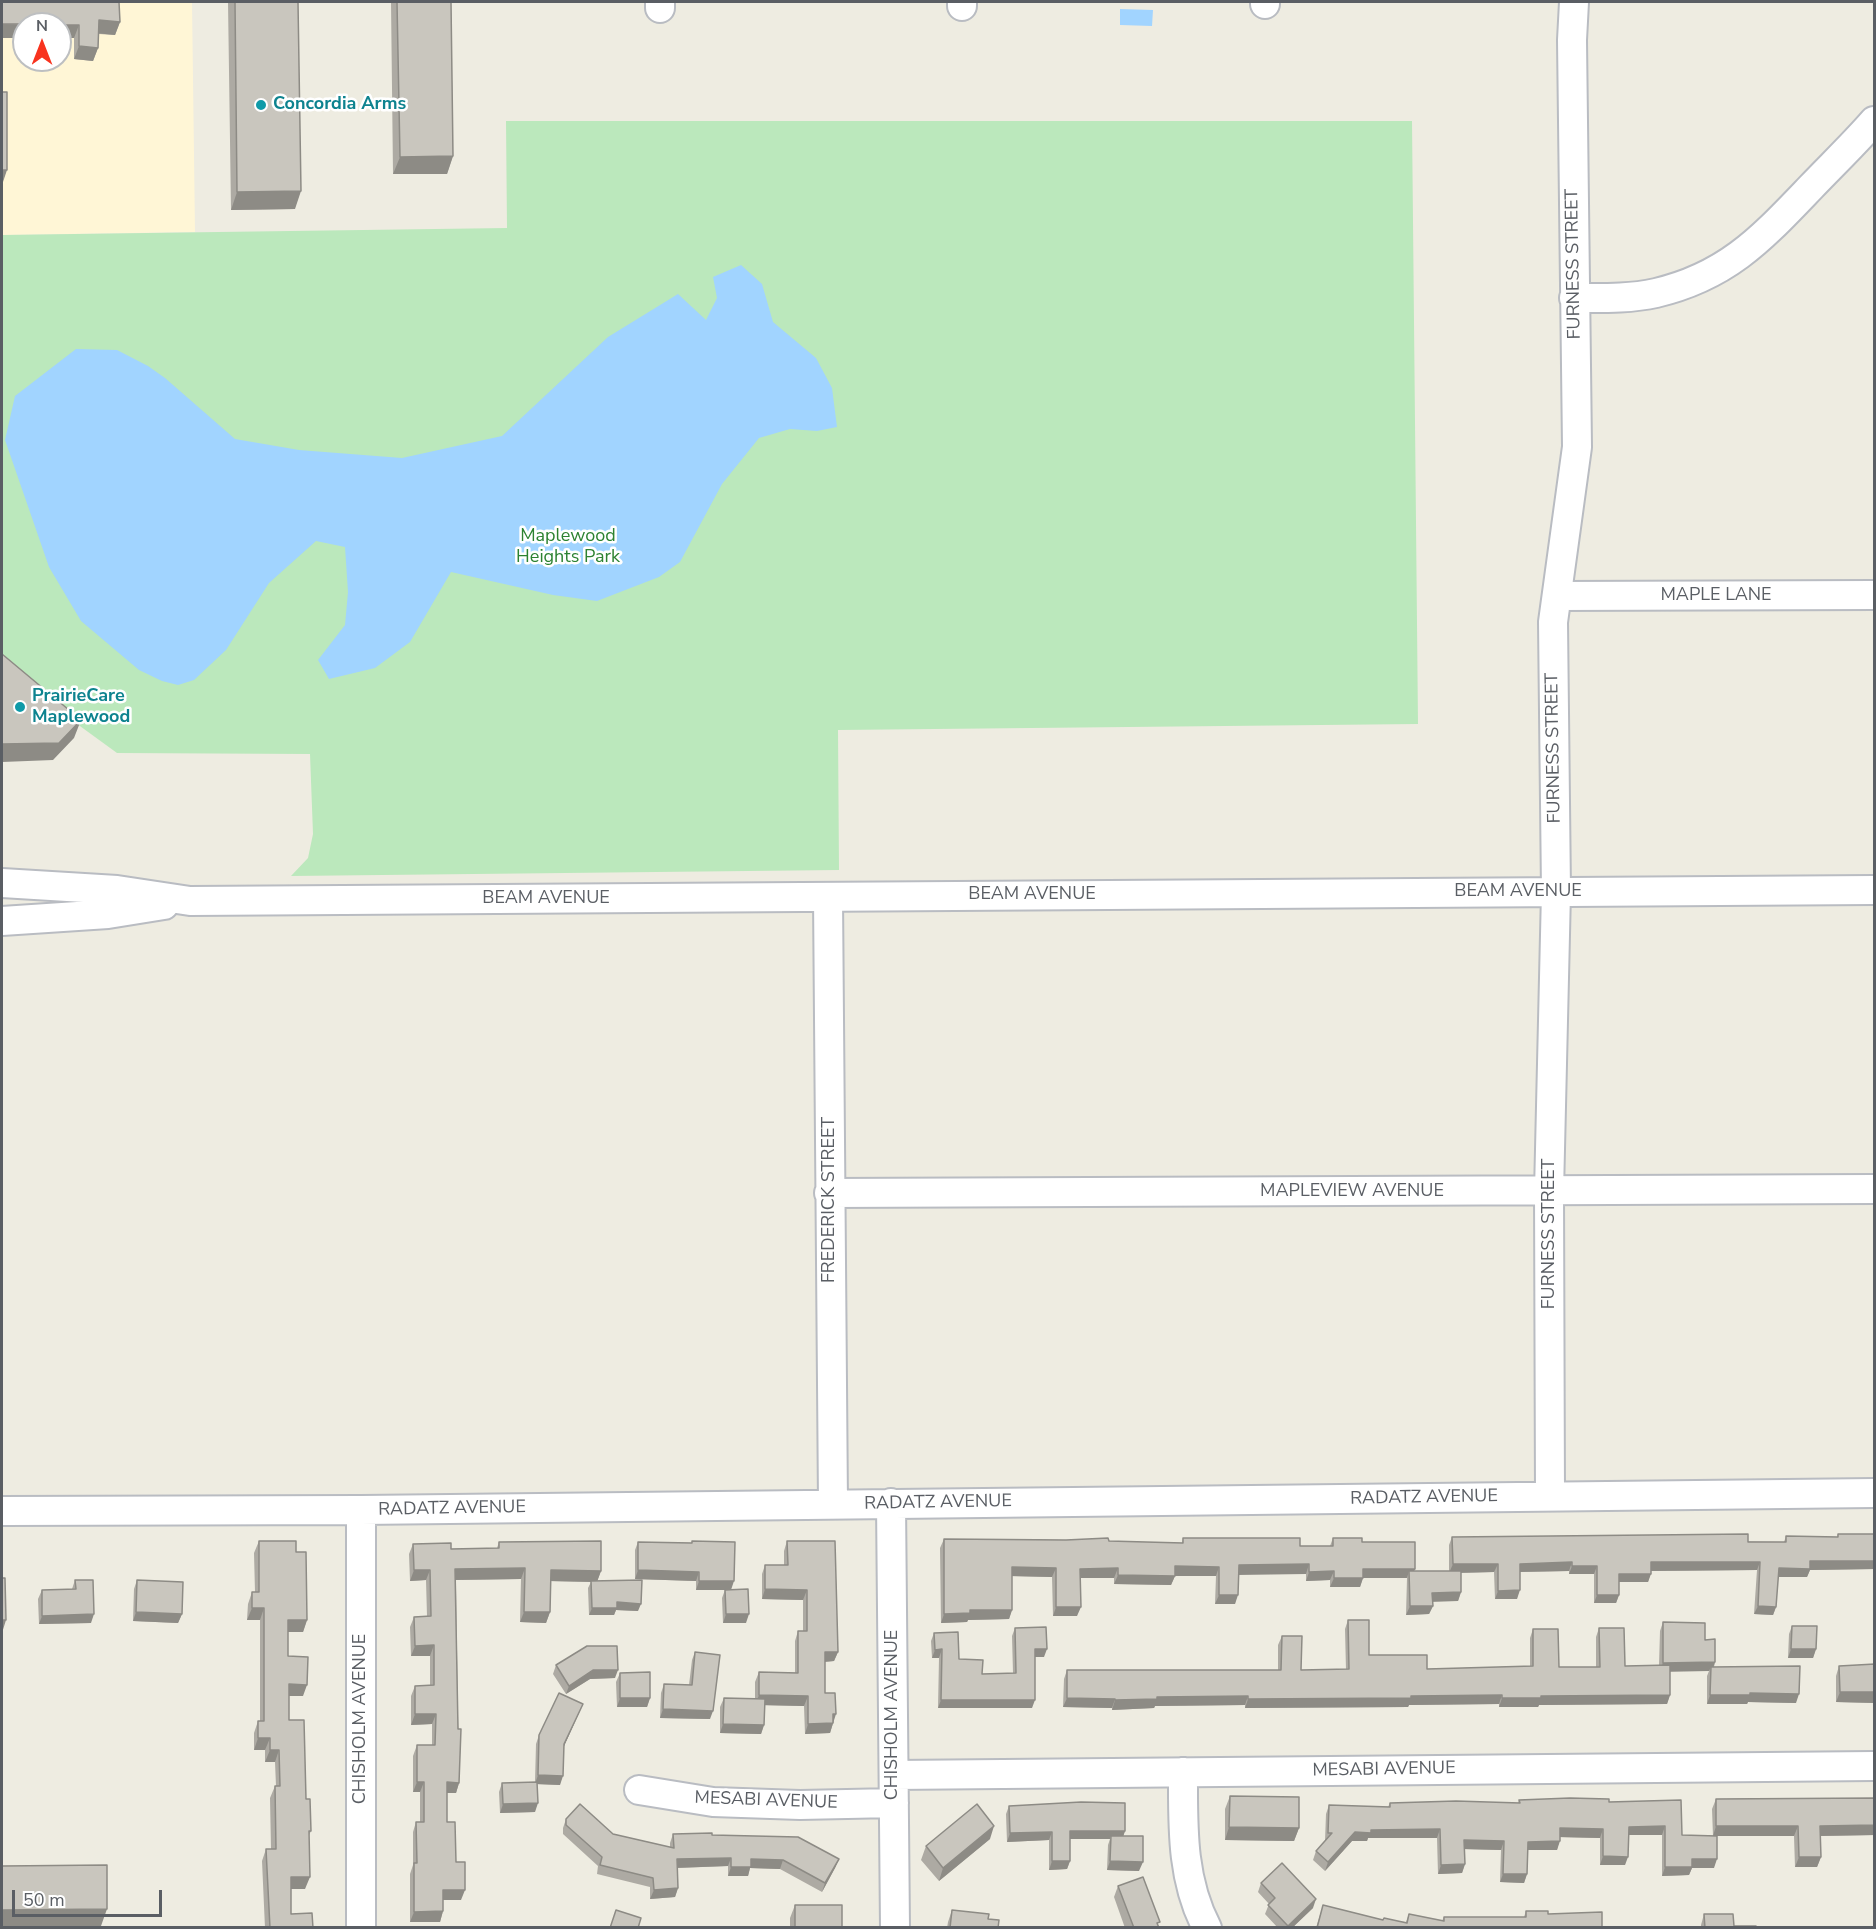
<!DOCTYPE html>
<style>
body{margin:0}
#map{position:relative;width:1876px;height:1929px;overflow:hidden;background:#eeece1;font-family:"Nunito Sans",sans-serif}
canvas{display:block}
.frame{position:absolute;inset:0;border:3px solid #5a5e64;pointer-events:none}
.north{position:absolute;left:12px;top:12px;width:60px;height:60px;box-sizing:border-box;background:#fff;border:2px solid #bdbfc1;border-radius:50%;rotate:0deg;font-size:16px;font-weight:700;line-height:24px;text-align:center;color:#5a5e64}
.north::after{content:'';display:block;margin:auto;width:21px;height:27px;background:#f8331e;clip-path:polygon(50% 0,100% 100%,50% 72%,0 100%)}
.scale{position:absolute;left:12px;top:1890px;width:150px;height:27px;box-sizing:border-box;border:3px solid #5a5e64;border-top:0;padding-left:8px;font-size:18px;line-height:21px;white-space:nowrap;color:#5a5e64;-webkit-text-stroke:4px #fff;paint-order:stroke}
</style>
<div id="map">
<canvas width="1876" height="1929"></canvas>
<div class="frame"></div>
<div class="north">N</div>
<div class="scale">50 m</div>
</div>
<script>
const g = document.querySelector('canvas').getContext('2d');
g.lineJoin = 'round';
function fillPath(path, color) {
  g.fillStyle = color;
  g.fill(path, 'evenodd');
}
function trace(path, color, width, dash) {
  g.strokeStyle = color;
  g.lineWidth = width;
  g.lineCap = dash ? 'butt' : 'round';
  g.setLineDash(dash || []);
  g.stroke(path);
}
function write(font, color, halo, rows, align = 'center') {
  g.font = font + ' "Nunito Sans",sans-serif';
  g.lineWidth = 5;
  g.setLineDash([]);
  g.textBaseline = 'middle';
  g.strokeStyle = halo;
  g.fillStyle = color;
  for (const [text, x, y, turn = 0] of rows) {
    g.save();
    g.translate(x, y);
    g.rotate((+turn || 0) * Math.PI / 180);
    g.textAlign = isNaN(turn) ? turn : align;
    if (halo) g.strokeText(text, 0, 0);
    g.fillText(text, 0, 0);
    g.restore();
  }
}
fillPath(new Path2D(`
 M2,2H192L195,232L2,235ZM24,24H60V60H24Z`), '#fff6d6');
fillPath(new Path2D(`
 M506,121H1412L1418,724L838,730L839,870L291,876L308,858L313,834L310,754L117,753L40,697L2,662V235L507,228Z`), '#bbe8bc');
fillPath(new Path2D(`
 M1120,9L1153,10L1152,26L1120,25Z
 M741,265L762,284L773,322L816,358L832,388L837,427L817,431L790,429L759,438L722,484L680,562L659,577L597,601L553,595L451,572L410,642L375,668L329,679L318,660L345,625L348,592L345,547L316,541L269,583L226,650L194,680L178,685L162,681L139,670L81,621L49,567L5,440L15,396L76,349L117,350L148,366L165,378L235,439L299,450L402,458L502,436L608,337L678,294L706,320L717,298L713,277Z`), '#a1d4ff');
const minor = new Path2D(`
 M660,2V8
 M962,2V6
 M1265,2V4
 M1574,298C1601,298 1629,299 1656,293C1728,276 1762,238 1811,187C1832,165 1854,144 1874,121
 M1557,596L1874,595
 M2,883L117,890L190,901L1874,890
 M828,897L833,1504
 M2,921L108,914L164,905
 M829,1193L1874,1189
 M1550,1496L1549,1192L1556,892L1553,622L1577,447L1572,40L1574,2
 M891,1503L895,1928
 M361,1510V1928
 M2,1511L361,1510L1874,1493
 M1183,1772C1183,1825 1181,1879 1207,1928
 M894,1775L1874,1766
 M639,1790L713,1802L800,1805L894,1803`);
trace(minor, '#b9bcc2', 32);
trace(minor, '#fff', 28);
fillPath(new Path2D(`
 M2,2L120,22L115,35L99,34L98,48L93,61L74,59V38H60V24H24V38H2Z
 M228,2H298L295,209L231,210Z
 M391,2H451L453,156L447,174H393Z
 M1838,1534H1875V1569L1810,1570L1807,1577H1778L1776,1607L1773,1615L1754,1614L1757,1570L1651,1571L1648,1582H1619V1595L1616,1603H1594V1574H1569V1571L1520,1572L1517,1599H1495L1494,1572L1461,1573V1592L1458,1601H1432L1433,1606L1429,1614L1406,1615L1407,1578H1363L1360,1587H1330V1580L1306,1581V1574H1239L1235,1604H1215L1216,1576H1175L1171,1585L1114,1584V1578H1080L1077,1616H1053L1052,1577L1012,1576V1610L1009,1619L968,1620L967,1622L941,1623L940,1548L944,1539L1182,1543L1183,1538L1300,1546H1330L1333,1538L1362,1542L1415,1569L1414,1571H1449V1545L1452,1537L1784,1542L1786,1536L1837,1537Z
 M259,1541L296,1552L307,1620L303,1632H288V1656L303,1696H289V1720L306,1799L311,1831L309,1835L305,1889H291V1914L313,1928H265L262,1861L266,1849H271L270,1798L275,1786H276L275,1762H265V1750H254V1733L258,1721H260V1620H247L248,1604L252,1592H255L254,1553Z
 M787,1541L838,1652L834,1661L825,1662V1693L833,1723L830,1733L805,1734L804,1706L765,1705L764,1725L761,1734L720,1733V1707L724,1698L755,1699V1682L759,1672L795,1673V1641L798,1631H803V1600L762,1599V1574L765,1565H784V1551Z
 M499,1542L601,1571L597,1581L638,1611L616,1610L614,1615H589L588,1588L591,1582L551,1581L550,1612L546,1623L520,1622L521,1579L456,1580L459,1783L456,1793H447V1822L456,1862L461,1900H443V1911L440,1922H410V1874L413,1865V1832L416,1822H420V1792H413V1756L417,1745H432V1724L411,1725V1696L415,1686L430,1685V1656H411L410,1627L414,1617L427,1616L426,1580L410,1581L409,1554L413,1544L451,1549L497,1548Z
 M638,1542L731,1590L746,1623H723L722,1598L725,1590H696V1581L635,1579V1550Z
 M75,1580L91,1623L39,1624L38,1599L42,1590L72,1589Z
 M137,1580L182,1614L178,1623L133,1621L134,1589Z
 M1348,1620L1369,1655L1427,1669L1530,1666V1638L1533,1629L1559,1667H1596V1637L1599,1628L1625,1666H1659L1660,1631L1663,1622L1705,1640L1715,1662L1714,1667L1796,1703L1748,1702L1747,1704H1707V1676L1709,1671H1670V1695L1667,1704L1539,1705L1538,1707H1499V1704L1409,1705L1408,1707L1245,1708V1705L1155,1706L1154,1708L1112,1710V1708L1063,1707L1064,1679L1067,1670H1278V1645L1282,1636L1301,1670H1346L1345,1629Z
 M1792,1626L1816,1649L1813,1658H1788L1789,1634Z
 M1015,1628L1044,1657H1035L1032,1708H938L939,1658H932L931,1641L934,1633L959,1659L982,1674L1013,1673L1012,1636Z
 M695,1652L710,1719L660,1718L661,1693L664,1684L689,1685L692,1660Z
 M1875,1664V1703L1836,1702V1676L1839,1666Z
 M556,1665L615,1678L590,1679L566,1694L553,1674Z
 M620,1673L650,1698L647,1707H617L616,1682Z
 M579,1713L564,1746L560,1785L537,1784L535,1812L500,1813L499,1792L502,1783L535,1782L536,1744L539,1735Z
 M1230,1796L1299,1828L1294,1841L1225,1840V1809Z
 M1875,1798V1835L1820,1836L1821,1857L1817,1867H1795L1794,1836H1713L1712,1809L1716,1799Z
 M1519,1800L1609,1802L1682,1835L1714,1868H1692L1689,1875L1662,1876V1835H1628L1625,1865H1600V1838L1560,1837L1557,1850H1528L1527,1874L1524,1883L1500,1882L1501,1850L1465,1849V1864L1462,1873L1438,1874L1437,1838H1368L1367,1841H1352L1325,1871L1313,1860L1316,1851L1325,1841L1326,1814L1329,1805L1388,1807L1390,1803H1518Z
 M1009,1806L1125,1831L1123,1836L1139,1871L1107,1870L1108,1845L1110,1839H1070V1861L1067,1869L1049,1870V1840L1007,1842L1006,1814Z
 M566,1819L613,1834L670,1847V1843L673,1834L712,1835L839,1859L835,1868L822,1892L780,1869L750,1868L748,1876H728V1866L677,1868L678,1888L675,1897L650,1899V1887L597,1874L598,1866L563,1834V1828Z
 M990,1839L939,1881L921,1860L926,1846Z
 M1261,1883L1313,1908L1292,1928H1278L1265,1914L1269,1904L1258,1892Z
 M1118,1886L1158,1926L1159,1928H1125L1114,1897Z
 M795,1905L842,1928H790V1918Z
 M1323,1905L1383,1920L1406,1922L1409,1914L1442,1921L1444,1917H1524L1526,1911L1548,1914L1602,1928H1316Z
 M952,1910L988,1919L998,1928H947L948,1922Z
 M1704,1914L1734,1926L1756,1928H1701V1925Z`), '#adaaa3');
fillPath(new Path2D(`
 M99,20L120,22L115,35L95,33Z
 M2,24L24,25V38H2Z
 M60,25H79L74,38H60Z
 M79,46L98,48L93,61L74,59Z
 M453,156L447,174H393L400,157Z
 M2,170H7L2,185Z
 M301,191L295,209L231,210L237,192Z
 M81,720L74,738L53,760L2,762V744Z
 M1810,1561H1875V1569L1810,1570L1807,1577H1776L1779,1568Z
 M1572,1562L1569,1571L1516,1572L1520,1564Z
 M1651,1562H1760L1757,1570L1648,1571Z
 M1309,1564L1306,1574L1236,1575L1239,1565Z
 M1453,1564H1498L1494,1572L1449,1573Z
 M1175,1566L1219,1567L1216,1576H1172Z
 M1572,1566H1597L1594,1574H1569Z
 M1012,1567L1056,1568L1052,1577L1008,1576Z
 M525,1568L521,1579L452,1580L455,1569Z
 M1118,1568L1114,1578H1076L1080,1569Z
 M1363,1569H1415L1411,1578L1409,1571L1407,1578H1363L1360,1587H1330L1334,1578Z
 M414,1570H430L426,1580L410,1581Z
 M551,1570L601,1571L597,1582L547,1581Z
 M638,1570L699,1572L696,1581L635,1579Z
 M1334,1571L1330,1580L1306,1581L1309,1572Z
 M1619,1574H1651L1648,1582H1616Z
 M1118,1575L1175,1576L1171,1585L1114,1584Z
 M699,1581H734L731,1590H696Z
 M765,1589L807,1590L803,1600L762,1599Z
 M1520,1590L1517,1599H1495L1498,1591Z
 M1461,1592L1458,1601L1429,1602L1432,1593Z
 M1219,1595H1238L1235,1604H1215Z
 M1597,1595H1619L1616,1603H1594Z
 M617,1602L641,1604L638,1611L616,1610L614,1615H589L592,1608Z
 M1410,1606H1433L1429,1614L1406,1615Z
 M1758,1606L1776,1607L1773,1615L1754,1614Z
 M1056,1607H1081L1077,1616H1053Z
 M252,1608H264L260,1620H247Z
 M970,1610H1012L1009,1619L968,1620L967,1622L941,1623L944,1614Z
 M136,1612L182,1614L178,1623L133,1621Z
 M524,1612H550L546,1623L520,1622Z
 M94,1614L91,1623L39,1624L42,1616Z
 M726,1614H749L746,1623H723Z
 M2,1620H6L2,1633Z
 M288,1620H307L303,1632H284Z
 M434,1645L430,1656H411L415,1646Z
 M942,1649L939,1658H932L935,1650Z
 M1035,1649H1047L1044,1657H1032Z
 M1791,1649H1816L1813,1658H1788Z
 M825,1652H838L834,1661L821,1662Z
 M1715,1662L1712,1671L1711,1667L1709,1671L1659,1672L1663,1663Z
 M593,1670H618L615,1678L590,1679L566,1694L569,1686Z
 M289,1684L307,1685L303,1696H285Z
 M1840,1692H1875V1703L1836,1702Z
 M1750,1693L1799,1694L1796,1703L1748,1702L1747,1704H1707L1710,1695Z
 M759,1695L808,1696L804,1706L755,1705Z
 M1502,1695L1499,1704L1409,1705L1408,1707L1245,1708L1248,1699L1411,1696Z
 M1670,1695L1667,1704L1539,1705L1538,1707H1499L1502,1698L1541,1696Z
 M1248,1696L1245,1705L1155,1706L1154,1708L1112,1710L1115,1700L1157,1697Z
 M620,1698H650L647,1707H617Z
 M1067,1698L1115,1699L1112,1708L1063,1707Z
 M941,1700H1035L1032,1708H938Z
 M583,1704L579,1713L561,1753L564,1744Z
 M663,1709L713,1711L710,1719L660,1718Z
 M415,1714H436L432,1724L411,1725Z
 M833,1714H836L830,1733L805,1734L808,1724Z
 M723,1724L764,1725L761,1734L720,1733Z
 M258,1738H270L265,1750H254Z
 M270,1750H279L275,1762H265Z
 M538,1775L563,1776L560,1785L535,1784Z
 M417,1782H424L420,1792H413Z
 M447,1782L459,1783L456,1793H443Z
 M538,1803L535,1812L500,1813L503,1804Z
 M1875,1825V1835L1817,1836L1820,1826Z
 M994,1826L990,1839L939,1881L943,1868Z
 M1665,1826L1662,1835H1625L1629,1827Z
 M1716,1826H1798L1794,1836H1713Z
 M1229,1827L1299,1828L1294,1841L1225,1840Z
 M1560,1828L1603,1829L1600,1838L1557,1837Z
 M1440,1829L1437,1838H1368L1367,1841H1352L1325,1871L1328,1862L1355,1832L1371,1830Z
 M1070,1831H1125L1122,1840L1111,1836L1110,1839H1067Z
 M1052,1832L1049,1840L1007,1842L1010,1833Z
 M1464,1840L1504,1841L1501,1850L1461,1849Z
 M1560,1841L1557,1850H1524L1528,1842Z
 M1603,1856L1628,1857L1625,1865H1600Z
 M1799,1857H1821L1817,1867H1795Z
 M731,1858L728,1866L673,1868L677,1859Z
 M751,1859L783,1860L780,1869L750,1868L748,1876H728L731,1867Z
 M839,1859L835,1868L822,1892L825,1883Z
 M1692,1859H1717L1714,1868H1692L1689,1875L1662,1876L1665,1867Z
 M1052,1861H1070L1067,1869L1049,1870Z
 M1110,1861L1143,1862L1139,1871L1107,1870Z
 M1465,1864L1462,1873L1438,1874L1441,1865Z
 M1503,1874H1527L1524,1883L1500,1882Z
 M291,1877H310L305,1889H287Z
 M678,1888L675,1897L650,1899L654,1890Z
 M443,1890H465L461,1900H439Z
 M1316,1899L1313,1908L1292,1928H1287L1288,1926Z
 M107,1909L101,1926L2,1927V1910Z
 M443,1911L440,1922H410L414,1912Z`), '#8d8b85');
const building = new Path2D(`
 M2,2H119L120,22L99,20L98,48L79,46V25H60V24H2Z
 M235,2H298L301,191L237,192Z
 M397,2H451L453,156L400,157Z
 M2,92H7V170H2Z
 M2,654L81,720L59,743L2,744Z
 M1748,1534V1542H1786V1536L1838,1537V1534H1875V1561H1810V1569L1779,1568L1776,1607L1758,1606L1760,1562H1651V1574H1619V1595H1597V1566H1572V1562L1520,1564V1590L1498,1591V1564H1453L1452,1537Z
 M1108,1538L1109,1541L1183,1543V1538H1300V1546H1333V1538H1362V1542H1415V1569H1363V1578H1334V1571L1309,1572V1564L1239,1565L1238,1595H1219V1567L1175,1566V1576L1118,1575V1568L1080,1569L1081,1607H1056V1568L1012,1567V1610H970V1613L944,1614V1539L1066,1540Z
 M259,1541H296V1552H306L307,1620H288V1656L308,1657L307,1685L289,1684V1720H304L306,1799H310L311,1831H309L310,1877H291V1914L312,1913L313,1928H270L266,1849H276L275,1786H280L279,1750H270V1738H258V1721H264V1608H252V1592H259Z
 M601,1541V1571L551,1570L550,1612H524L525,1568L455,1569L458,1729H461L459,1783L447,1782V1822H455L456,1862H465V1890H443V1911L414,1912V1863H417L416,1822H424V1782H417V1745H435L436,1714H415V1686L434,1685V1645L415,1646L414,1617L431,1616L430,1570H414L413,1544L451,1543V1549L499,1548V1542Z
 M692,1541L735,1542L734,1581H699V1572L638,1570V1542L692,1543Z
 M787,1541H835L838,1652H825V1693H835L836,1714H833V1723L808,1724V1696L759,1695V1672L798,1673V1631H807V1590L765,1589V1565H788Z
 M1409,1571H1461V1592L1432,1593L1433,1606H1410Z
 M2,1578H5L6,1620H2Z
 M75,1580H93L94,1614L42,1616V1590L76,1589Z
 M137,1580L183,1582L182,1614L136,1612Z
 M642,1580L641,1604L617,1602V1608H592L591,1581Z
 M748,1589L749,1614H726L725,1590Z
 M1348,1620H1369V1655H1427V1669L1533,1666V1629H1558L1559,1667H1600L1599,1628H1624L1625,1666L1670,1665V1695L1541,1696V1698H1502V1695L1411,1696V1698L1248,1699V1696L1157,1697V1699L1115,1700V1699L1067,1698V1670H1281L1282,1636H1302L1301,1670L1349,1669Z
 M1663,1622L1705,1623V1640L1715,1639V1662L1663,1663Z
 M1792,1626H1817L1816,1649H1791Z
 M1046,1627L1047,1649H1035V1700H941L942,1649L935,1650L934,1633L958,1632L959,1659L983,1660L982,1674L1016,1673L1015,1628Z
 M587,1646H617L618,1670H593L569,1686L556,1665Z
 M695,1652L720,1655L713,1711L663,1709L664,1684L692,1685Z
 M1875,1664V1692H1840L1839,1666Z
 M1800,1666L1799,1694L1750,1693V1695H1710L1711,1667Z
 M650,1672V1698H620V1673Z
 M559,1693L583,1704L564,1744L563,1776L538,1775L539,1735Z
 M724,1698L765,1699L764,1725L723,1724Z
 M537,1782L538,1803L503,1804L502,1783Z
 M1230,1796L1299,1797V1828L1229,1827Z
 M1570,1798L1609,1799V1802L1681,1800L1682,1835L1717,1836V1859H1692V1867H1665V1826L1629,1827L1628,1857L1603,1856V1829L1560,1828V1841L1528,1842L1527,1874H1503L1504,1841L1464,1840L1465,1864L1441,1865L1440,1829L1371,1830V1833L1355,1832L1328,1862L1316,1851L1332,1833H1328L1329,1805L1390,1807V1803L1456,1801L1520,1803L1519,1800Z
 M1875,1798V1825L1820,1826L1821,1857H1799L1798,1826H1716V1799Z
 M1081,1802L1125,1803V1831H1070V1861H1052V1832L1010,1833L1009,1806Z
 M580,1804L613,1834L674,1848L673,1834L712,1833V1835L798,1837L839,1859L825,1883L783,1860L751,1859V1867H731V1858L677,1859L678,1888L654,1890L653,1878L600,1865L602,1857L566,1825V1819Z
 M977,1804L994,1826L943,1868L926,1846Z
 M1111,1836H1143V1862L1110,1861Z
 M1282,1863L1316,1899L1288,1926L1268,1905L1275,1898L1261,1883Z
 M107,1865V1909L2,1910V1866Z
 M1143,1877L1160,1922L1157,1923L1159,1928H1134L1118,1886Z
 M795,1905H842V1928H795Z
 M1323,1905L1383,1920L1384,1918L1407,1923L1409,1914L1444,1921V1917H1526V1911H1548V1914L1602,1912V1928H1317Z
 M616,1910L641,1918L638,1928H610Z
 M952,1910L989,1914L988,1919L999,1920L998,1928H950Z
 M1704,1914H1733L1734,1926H1756V1928H1705Z`);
fillPath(building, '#c9c6be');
trace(building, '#8d8b85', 1.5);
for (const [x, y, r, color] of [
 [261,105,6,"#0f9aa8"],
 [20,707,6,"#0f9aa8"]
]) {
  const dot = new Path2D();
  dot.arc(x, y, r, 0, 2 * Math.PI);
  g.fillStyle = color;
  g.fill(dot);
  trace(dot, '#fff', 2);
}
write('bold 18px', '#0d838f', '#fff', [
 ["Concordia Arms",273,105],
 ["PrairieCare",32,697],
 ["Maplewood",32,718]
], 'left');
write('18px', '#5a5e64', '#fff', [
 ["FURNESS STREET",1574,264,-91],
 ["MAPLE LANE",1716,596],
 ["FURNESS STREET",1554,748,-91],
 ["BEAM AVENUE",1518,892],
 ["BEAM AVENUE",1032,895],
 ["BEAM AVENUE",546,899],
 ["MAPLEVIEW AVENUE",1352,1192],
 ["FREDERICK STREET",830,1200,-90],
 ["FURNESS STREET",1550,1234,-90],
 ["RADATZ AVENUE",1424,1498,-1],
 ["RADATZ AVENUE",938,1503,-1],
 ["RADATZ AVENUE",452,1509,-1],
 ["CHISHOLM AVENUE",893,1715,-90],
 ["CHISHOLM AVENUE",361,1719,-90],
 ["MESABI AVENUE",1384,1770,-1],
 ["MESABI AVENUE",766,1801,2]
]);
write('18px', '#2c8231', '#fff', [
 ["Maplewood",568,537],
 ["Heights Park",568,558]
]);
</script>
